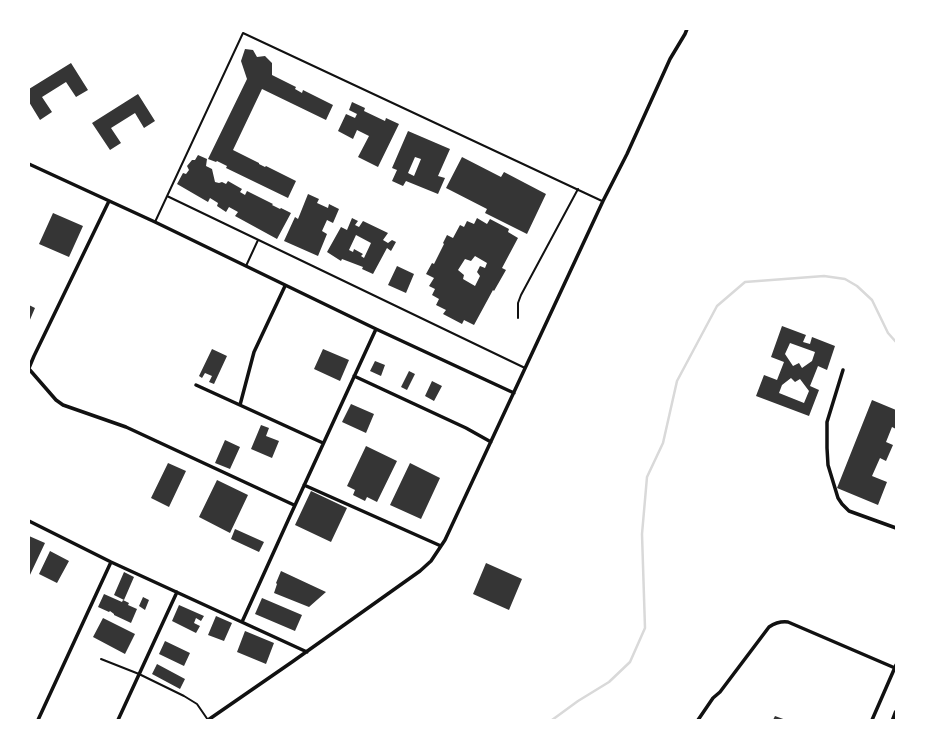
<!DOCTYPE html>
<style>
body{margin:0}
#map{position:relative;width:925px;height:749px;overflow:hidden;background:#fff;font-family:Raleway,sans-serif}
canvas{display:block}
.frame{position:absolute;inset:0;border:30px solid #fff;pointer-events:none}
</style>
<div id="map">
<canvas width="925" height="749"></canvas>
<div class="frame"></div>
</div>
<script>
const g = document.querySelector('canvas').getContext('2d');
g.lineJoin = 'round';
function trace(path, color, width, dash) {
  g.strokeStyle = color;
  g.lineWidth = width;
  g.lineCap = dash ? 'butt' : 'round';
  g.setLineDash(dash || []);
  g.stroke(path);
}
function fillPath(path, color) {
  g.fillStyle = color;
  g.fill(path, 'evenodd');
}
trace(new Path2D(`
 M552,720L578,701L609,682L630,662L645,628L642,534L647,477L663,443L677,381L717,306L745,282L824,276L845,279L857,286L872,300L888,333L896,342`), '#d9d9d9', 2.5);
fillPath(new Path2D(`
 M245,49L253,50L257,57L265,56L272,63V75L296,87L295,89L302,93L303,90L333,105L326,120L262,89L233,150L259,163V164L265,167L266,166L296,181L288,198L226,168L227,166L217,161L216,162L208,159L247,79L241,61Z
 M71,63L88,90L76,97L66,82L42,97L52,112L40,120L29,102V89Z
 M138,94L155,121L144,128L135,113L111,128L121,143L110,150L92,123Z
 M352,102L365,108L364,111L385,121L386,118L399,124L378,167L358,157L369,136L357,130L353,139L338,131L346,114L355,118L357,114L349,110Z
 M408,131L450,149L438,176L445,178L438,194L406,181L403,186L392,181L397,170L392,168ZM415,157L421,159L414,176L408,173Z
 M198,155L207,159L206,166L212,169L215,182L219,183L222,182L226,184L228,181L242,189L240,192L245,195L247,191L273,204L272,205L280,209L281,208L291,213L277,239L235,216L238,212L229,207L226,212L217,206L218,203L210,198L208,202L177,184L183,173L186,174L189,170L187,166L192,160H195Z
 M462,157L501,177L504,172L546,194L527,234L485,213L487,209L446,188Z
 M308,194L319,199L317,203L328,208L329,204L339,209L333,223L327,220L322,231L327,234L318,256L284,241L295,217L298,219Z
 M53,213L83,226L69,257L39,244Z
 M352,218L358,221L355,225L359,227L363,221L388,233L383,240L388,243L392,240L396,242L391,251L387,248L373,274L362,269L363,267L342,259L341,261L327,252L341,227L347,230ZM356,235L371,243L364,258L361,256L363,254L354,249L353,252L349,250Z
 M477,218L487,224L490,219L509,229L508,232L518,238L502,268L506,270L494,291L493,290L474,325L464,320L462,324L443,314L446,310L436,305L439,299L432,295L435,289L429,286L434,278L426,274L432,263L434,264L444,244L443,243L447,235L453,238L460,225L464,227L467,221L474,224ZM475,256L487,263L485,268L480,266L477,272L480,276L475,286L463,279L464,275L458,270L465,259L471,261Z
 M397,266L414,274L406,293L388,285Z
 M29,305L35,308L29,322Z
 M782,326L806,335L803,342L810,344L812,337L835,346L827,370L818,366L810,386L819,390L809,416L756,396L764,375L777,380L784,362L771,357ZM790,343L815,352L812,361L802,368L799,363L793,366L785,354ZM791,378L795,382L800,379L809,391L804,403L779,393L782,385Z
 M212,349L227,356L214,384L209,382L212,376L205,373L202,378L199,376Z
 M323,349L349,360L340,381L314,369Z
 M375,361L385,365L381,376L370,371Z
 M409,371L415,374L407,390L401,387Z
 M432,381L442,386L434,401L425,396Z
 M872,400L896,410V429L892,427L886,442L893,445L886,461L880,458L872,476L887,482L878,505L837,488Z
 M351,404L374,414L366,433L342,422Z
 M261,425L269,428L266,436L279,441L272,458L251,449Z
 M225,440L240,447L230,469L215,463Z
 M366,446L397,461L377,502L367,497L365,501L353,495L355,490L347,486Z
 M168,463L186,471L169,507L151,498Z
 M410,463L440,478L421,519L390,505Z
 M217,480L248,495L230,533L199,517Z
 M311,491L347,508L331,542L295,525Z
 M235,529L264,542L259,552L231,539Z
 M29,536L45,543L29,577Z
 M50,551L69,561L57,583L39,574Z
 M486,563L522,579L509,610L473,594Z
 M281,571L326,592L309,607L274,593L277,584L276,583Z
 M124,572L134,577L124,600L114,595Z
 M104,594L122,602L123,600L129,603L128,605L137,609L131,623L114,615V614L110,611L109,612L98,607Z
 M143,597L149,600L145,610L139,606Z
 M262,598L302,615L295,631L255,614Z
 M179,605L204,616L201,621L196,618L194,623L200,626L196,633L172,621Z
 M216,616L232,623L224,641L208,635Z
 M103,618L135,634L125,654L93,637Z
 M245,631L274,643L266,664L237,652Z
 M165,641L190,653L184,666L159,654Z
 M157,664L185,679L180,689L152,674Z
 M775,716L786,720H773Z`), '#353535');
trace(new Path2D(`
 M167,196L525,368
 M155,222L243,33L602,201
 M246,266L258,240
 M518,318V303L521,295L578,189
 M101,659L139,674L184,696L197,704L208,720`), '#111', 2);
trace(new Path2D(`
 M29,164L155,222L376,329L514,393
 M29,368L34,356L109,201
 M29,369L56,400L63,405L126,427L294,505
 M843,370L827,422V448L828,465L838,498L842,504L849,511L896,528
 M354,376L466,428L491,442
 M196,385L323,443
 M240,405L254,352L285,286
 M304,485L441,546
 M29,521L111,562L307,652
 M242,622C286,524 331,427 376,329
 M38,720L111,562
 M118,720L177,592
 M208,720L292,662L420,571L431,561L445,540L603,201L627,154L670,59L685,34L687,29
 M698,720L713,698L720,692L769,627C775,623 780,621 788,622L895,668
 M872,720L896,665`), '#111', 3.5);
trace(new Path2D(`
 M893,720L896,712`), '#111', 4.5);
</script>
